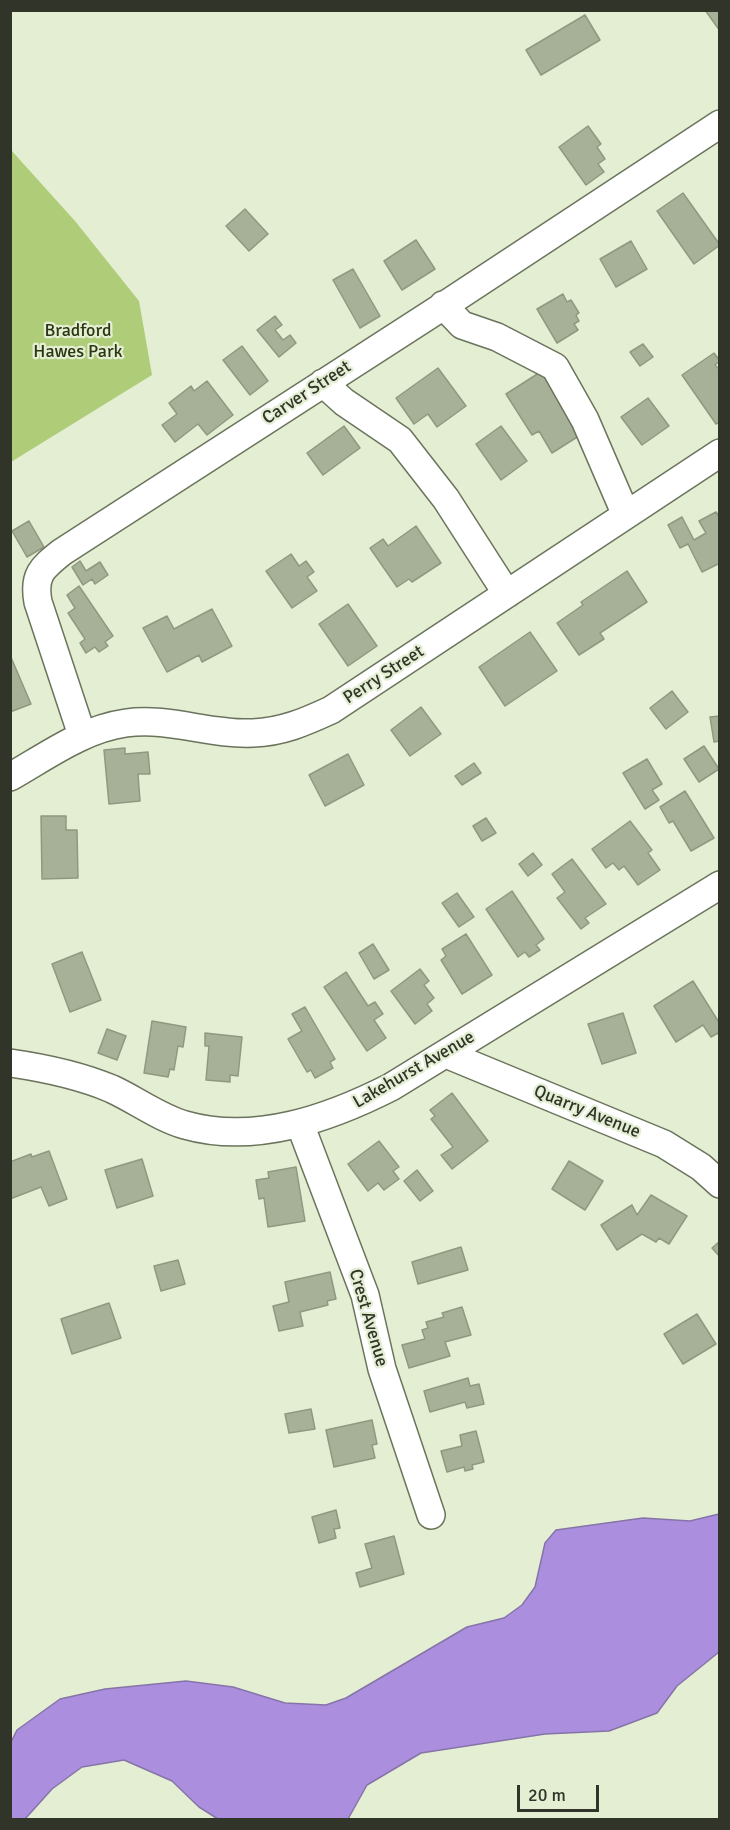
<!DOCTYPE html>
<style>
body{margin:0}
#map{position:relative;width:730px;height:1830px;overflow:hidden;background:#e3eed3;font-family:Signika,sans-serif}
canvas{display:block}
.frame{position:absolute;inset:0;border:12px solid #303429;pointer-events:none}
.scale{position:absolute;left:517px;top:1785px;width:82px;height:27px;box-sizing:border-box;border:3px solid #303429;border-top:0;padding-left:8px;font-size:18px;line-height:21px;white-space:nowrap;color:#303429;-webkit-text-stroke:4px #e3eed3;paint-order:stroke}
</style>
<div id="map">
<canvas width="730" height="1830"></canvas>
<div class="frame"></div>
<div class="scale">20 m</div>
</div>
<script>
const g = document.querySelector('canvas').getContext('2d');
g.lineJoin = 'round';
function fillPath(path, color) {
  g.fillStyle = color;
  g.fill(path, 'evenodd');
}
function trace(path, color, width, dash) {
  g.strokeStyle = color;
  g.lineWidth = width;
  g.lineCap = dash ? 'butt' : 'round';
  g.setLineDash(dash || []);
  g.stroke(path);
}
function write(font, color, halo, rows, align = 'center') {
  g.font = font + ' Signika,sans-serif';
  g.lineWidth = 4.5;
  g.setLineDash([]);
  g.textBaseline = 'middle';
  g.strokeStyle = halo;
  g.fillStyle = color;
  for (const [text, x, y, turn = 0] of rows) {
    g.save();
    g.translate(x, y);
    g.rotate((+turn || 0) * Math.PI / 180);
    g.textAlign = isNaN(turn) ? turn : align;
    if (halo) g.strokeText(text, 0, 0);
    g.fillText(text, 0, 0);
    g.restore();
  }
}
fillPath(new Path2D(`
 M11,150L75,221L139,301L152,375L11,462Z`), '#afcd79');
const water = new Path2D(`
 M719,1514V1652L677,1686L657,1713L609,1731L545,1734L421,1753L367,1785L348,1819H218L199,1807L172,1781L124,1760L82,1767L52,1789L25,1819H11V1742L17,1730L60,1699L105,1689L186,1681L233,1687L285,1703L326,1705L346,1698L467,1627L504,1618L522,1605L535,1587L545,1543L556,1530L643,1518L690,1521Z`);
fillPath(water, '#ab8fde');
trace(water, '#8674a8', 1.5);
const building = new Path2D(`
 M705,10H720V31Z
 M585,15L600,40L541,75L526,50Z
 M588,126L601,144L597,147L605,159L598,164L604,172L586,185L559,147Z
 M683,193L720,245L694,264L657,211Z
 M245,209L268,234L249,251L226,226Z
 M416,240L435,269L402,290L384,261Z
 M631,241L647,269L616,287L600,259Z
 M353,269L380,316L360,328L333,280Z
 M563,294L567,302L571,300L579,313L576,315L579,321L574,324L578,330L557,343L537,309Z
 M275,316L282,325L275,330L283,340L290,335L296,343L279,357L257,330Z
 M643,344L653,357L640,366L630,352Z
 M242,346L268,381L250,395L223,360Z
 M714,353L720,361L715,365L720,370V422L716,424L682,375Z
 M438,368L466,406L437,427L428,414L414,424L396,398Z
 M542,371L582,434L552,453L539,431L532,435L506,394Z
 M207,381L233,415L207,435L198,424L175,442L162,425L177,414L169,403L191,386L194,391Z
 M648,398L669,426L642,445L621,417Z
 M344,426L360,448L323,475L307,453Z
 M501,426L527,461L501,480L476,444Z
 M716,512L720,518V563L702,572L688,544L680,548L668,525L682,517L694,540L706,533L699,521Z
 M29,521L44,547L27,557L12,531Z
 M416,526L441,563L412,582L409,579L397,587L370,548L383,539L388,546Z
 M291,554L299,566L306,561L314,572L307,577L317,591L292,608L266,571Z
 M80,561L86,571L100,562L108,575L95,584L92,579L83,585L72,567Z
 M627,571L647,602L600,633L604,639L579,655L557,623L583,605L581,602Z
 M79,586L113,636L105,642L108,646L99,652L95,647L86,653L80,643L85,639L68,613L75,608L67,595Z
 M348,604L377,646L348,666L319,624Z
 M212,609L232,646L202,662L199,655L167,672L143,628L167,616L174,629Z
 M530,632L557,671L505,706L479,667Z
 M10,655L31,704L10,712Z
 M672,691L688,712L666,729L650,708Z
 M421,707L441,734L410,756L391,730Z
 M720,716V741L714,742L710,717Z
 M704,746L719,769L699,782L684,759Z
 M125,748V754L148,752L150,774H138L140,801L109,804L104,750Z
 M348,754L364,785L325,806L309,775Z
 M647,759L662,784L652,790L659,800L645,809L623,773Z
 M474,763L481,773L462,785L455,776Z
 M685,791L714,838L691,851L673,821L669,823L660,807Z
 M41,816H66V830H77L78,878L42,879Z
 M486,818L496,833L482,841L473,826Z
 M630,821L652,850L648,853L660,870L638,885L624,866L619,870L613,863L606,868L592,849Z
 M533,853L542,865L528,876L519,864Z
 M572,859L606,904L585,918L589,923L581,929L557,898L565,892L552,874Z
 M512,891L544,939L536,945L540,950L529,957L525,952L518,957L486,909Z
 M457,893L474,917L459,927L442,903Z
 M466,934L492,975L462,994L441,960L446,956L442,949Z
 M373,944L389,970L374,979L359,953Z
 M82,952L101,1000L70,1012L52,964Z
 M420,969L429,981L424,985L434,998L427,1004L432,1011L415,1024L391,991Z
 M346,972L368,1006L375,1002L383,1014L374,1020L386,1038L367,1051L324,987Z
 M693,981L720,1024V1032L711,1037L703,1025L676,1042L654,1006Z
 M305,1007L335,1059L330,1062L333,1068L315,1078L311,1070L307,1072L288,1039L302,1031L292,1014Z
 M623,1013L636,1053L602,1064L588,1024Z
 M152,1021L186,1027L183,1047L178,1046L174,1070L170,1069L168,1077L144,1073Z
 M107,1029L126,1036L117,1060L98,1053Z
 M205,1033L242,1037L238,1076L230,1075V1082L206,1080L209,1046H205Z
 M452,1093L488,1141L452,1169L441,1155L453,1147L431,1119L435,1116L430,1110Z
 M379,1141L399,1167L393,1171L399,1179L384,1190L378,1183L368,1191L348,1164Z
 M49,1151L67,1199L49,1206L41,1187L10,1199V1162L31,1154L32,1157Z
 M142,1159L153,1196L117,1208L105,1170Z
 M569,1161L603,1181L585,1210L552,1189Z
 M296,1167L305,1221L268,1227L264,1198L259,1199L256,1180L269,1178L268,1172Z
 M417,1170L433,1191L420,1201L404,1181Z
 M651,1195L687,1216L669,1244L659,1238L656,1242L642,1234L617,1250L601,1225L632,1205L637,1215Z
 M720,1241V1257L712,1248Z
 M461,1247L468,1270L418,1284L412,1262Z
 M178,1260L185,1284L161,1291L154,1266Z
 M330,1272L336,1299L327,1301L328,1305L300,1312L303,1326L279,1331L273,1306L289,1302L285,1282Z
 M109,1303L121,1338L72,1354L61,1319Z
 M462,1307L471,1335L445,1342L450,1356L409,1368L402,1345L425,1339L422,1330L428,1328L426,1322L444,1317L442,1313Z
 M697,1314L716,1344L683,1364L664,1334Z
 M468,1378L470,1386L479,1384L484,1404L467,1408L465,1402L430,1412L424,1391Z
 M311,1409L315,1429L289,1433L285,1414Z
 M372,1420L377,1444L372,1445L375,1458L334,1467L326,1430Z
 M476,1431L484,1462L472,1465L473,1469L465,1471L464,1467L447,1472L441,1451L462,1446L460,1435Z
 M336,1510L340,1528L334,1529L336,1538L319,1543L312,1517Z
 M394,1536L404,1574L360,1587L356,1573L372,1568L365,1544Z`);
fillPath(building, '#a7b198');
trace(building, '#8f9980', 1.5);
const minor = new Path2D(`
 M443,305L462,325L497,337L555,367L585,420L626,515
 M323,383L344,402L400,440L446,499L507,594
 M82,735L38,602C33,575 42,568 62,552L448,303L720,124
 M10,777C47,756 83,729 126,723C169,717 210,735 253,733C282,732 305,722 331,710L720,453
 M448,1053L453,1057L664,1144L701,1167L720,1184
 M10,1063C45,1068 79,1075 112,1089C136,1100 160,1118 185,1125C255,1145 330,1118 391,1087L720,885
 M300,1124L365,1295L382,1369L431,1515`);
trace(minor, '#6a745c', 30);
trace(minor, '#fff', 27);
write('18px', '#2a3511', '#e3eed3', [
 ["Bradford",78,331],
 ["Hawes Park",78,352]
]);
write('18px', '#303429', '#e3eed3', [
 ["Carver Street",307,393,-33],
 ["Perry Street",384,675,-33],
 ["Lakehurst Avenue",414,1070,-30],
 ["Quarry Avenue",587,1112,22],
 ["Crest Avenue",368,1318,74]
]);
</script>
